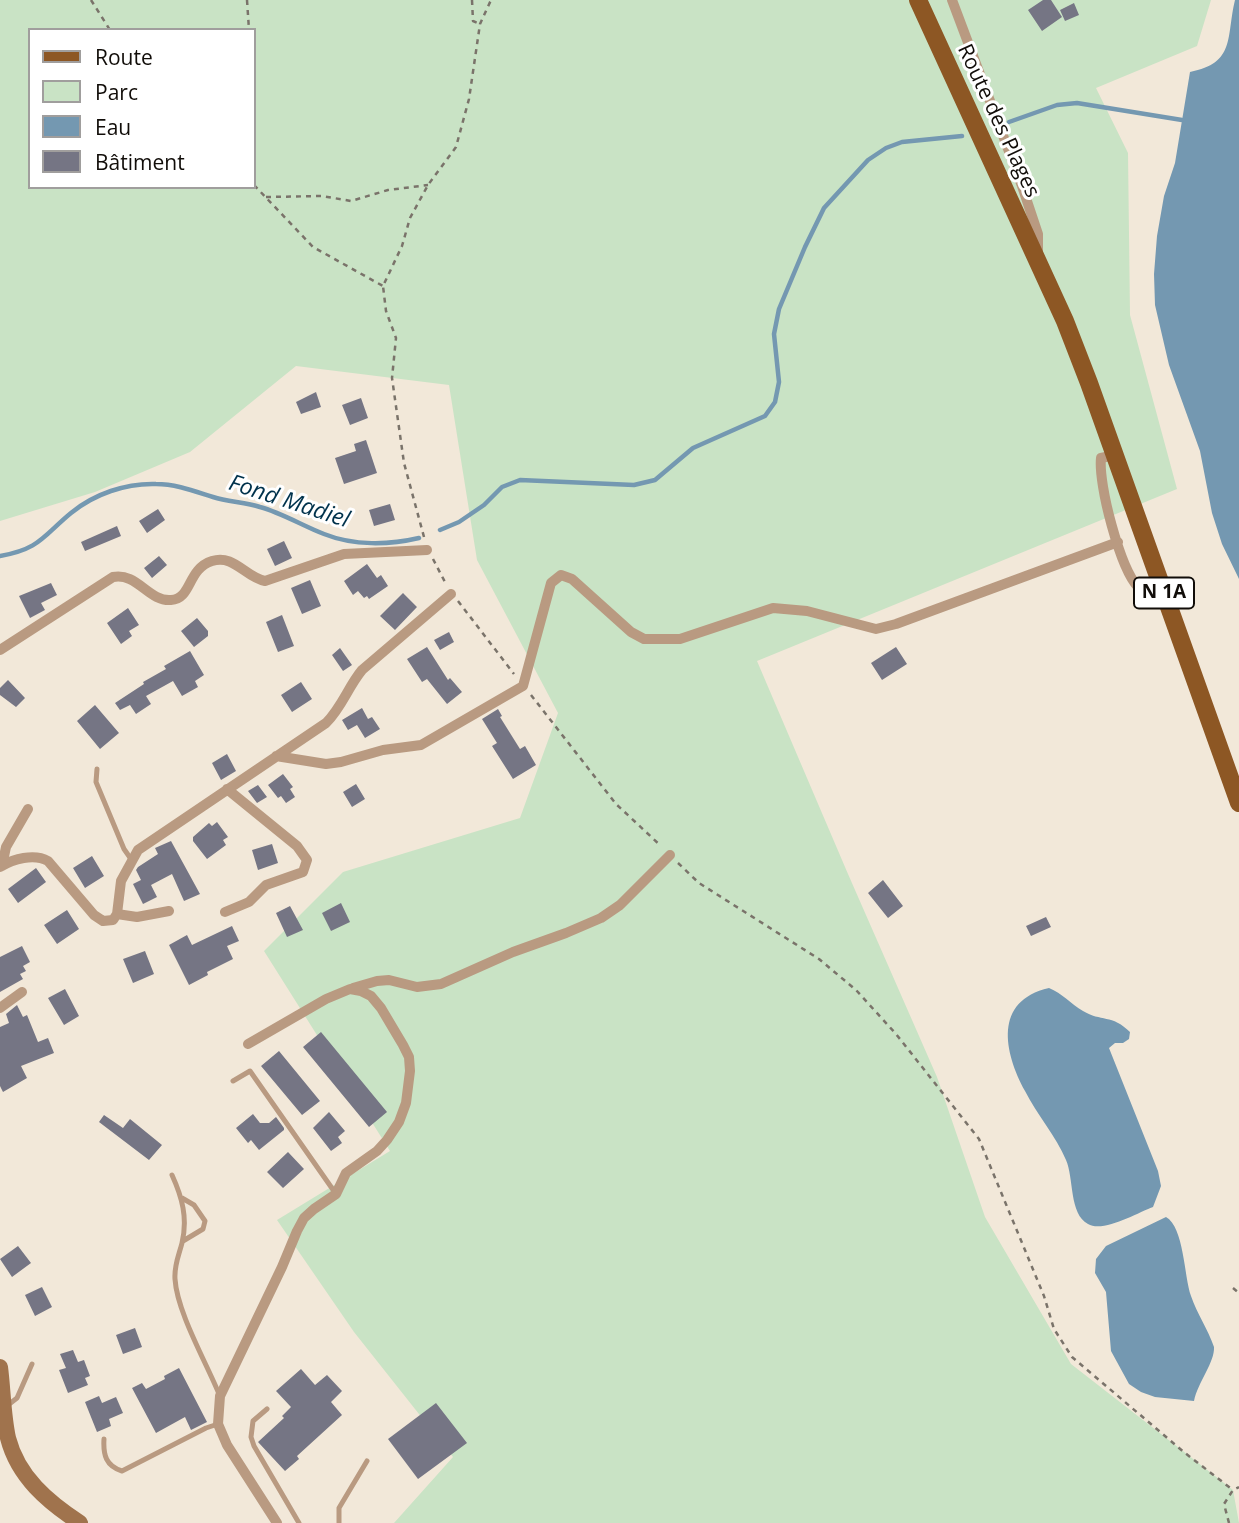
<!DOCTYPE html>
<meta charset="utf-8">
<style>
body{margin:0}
#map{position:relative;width:1239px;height:1523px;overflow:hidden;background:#f2e8d9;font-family:"Open Sans",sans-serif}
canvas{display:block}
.legend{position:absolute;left:28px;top:28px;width:228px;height:161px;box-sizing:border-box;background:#fff;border:2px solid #a09e9d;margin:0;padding:9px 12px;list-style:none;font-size:21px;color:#110d09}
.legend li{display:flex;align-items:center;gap:14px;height:35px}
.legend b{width:35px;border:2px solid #a09e9d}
</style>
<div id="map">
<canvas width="1239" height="1523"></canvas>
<ul class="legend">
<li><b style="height:9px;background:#8d5724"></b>Route</li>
<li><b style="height:19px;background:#c9e3c5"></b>Parc</li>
<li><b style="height:19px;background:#7498b1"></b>Eau</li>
<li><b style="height:19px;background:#757584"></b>Bâtiment</li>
</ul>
</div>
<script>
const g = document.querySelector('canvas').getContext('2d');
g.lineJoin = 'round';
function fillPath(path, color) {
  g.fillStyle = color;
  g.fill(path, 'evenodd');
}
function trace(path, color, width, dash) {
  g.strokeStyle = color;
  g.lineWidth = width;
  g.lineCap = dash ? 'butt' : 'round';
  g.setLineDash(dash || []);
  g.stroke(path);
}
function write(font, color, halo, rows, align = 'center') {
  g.font = font + ' "Open Sans",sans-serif';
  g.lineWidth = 6;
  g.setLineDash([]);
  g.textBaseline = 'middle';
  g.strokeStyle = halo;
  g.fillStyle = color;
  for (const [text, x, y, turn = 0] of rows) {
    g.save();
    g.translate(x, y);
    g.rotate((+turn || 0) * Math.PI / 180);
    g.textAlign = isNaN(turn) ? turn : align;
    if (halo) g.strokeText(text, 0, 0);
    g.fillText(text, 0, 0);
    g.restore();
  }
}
fillPath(new Path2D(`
 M0,0H1211L1197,46L1096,88L1128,153L1130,315L1177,489L757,661L848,874L937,1077L985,1217L1071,1364L1233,1490L1239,1523H394L453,1457L354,1332L277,1220L390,1151L264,951L343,872L520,818L558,713L477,560L449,385L296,366L190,452L95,492L0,521ZM30,30H254V187H30Z`), '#c9e3c5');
fillPath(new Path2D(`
 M1235,0H1239V579L1222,544L1212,513L1200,451L1169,365L1155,305L1154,274L1157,236L1164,196L1175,163L1190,72C1236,63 1226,37 1235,0Z
 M1049,988C1062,993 1071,1004 1083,1011C1101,1022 1112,1014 1130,1032L1129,1039L1123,1043H1115L1109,1048L1158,1171L1161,1186L1153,1207C1137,1213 1103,1233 1088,1224C1069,1214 1074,1178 1066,1160C1056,1136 1037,1115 1025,1091C1004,1052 993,1001 1049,988Z
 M1166,1217C1184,1227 1184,1276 1191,1296C1197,1314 1208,1329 1214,1347C1215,1362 1198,1382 1194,1401L1155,1397L1141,1392L1129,1384L1111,1351L1106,1292L1095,1273L1096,1259L1106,1246Z`), '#7498b1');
trace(new Path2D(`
 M1009,122L1057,105L1077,103L1182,120
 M440,530L459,522L484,505L502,487L520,480L634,485L655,480L693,448L765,416L775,402L779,382L774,334L779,309L805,247L824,208L868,160L886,148L902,142L962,136
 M0,556C40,549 43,536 71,513C94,494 126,483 156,484C176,484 194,491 213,497C228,502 245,502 260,507C282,513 303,526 324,534C354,546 389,545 419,538`), '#7498b1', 4.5);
fillPath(new Path2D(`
 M1043,0H1051L1062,17L1042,31L1028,10Z
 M1074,3L1079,15L1065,21L1060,10Z
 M316,392L321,407L301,414L296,402Z
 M361,398L368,418L350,425L342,405Z
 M366,440L377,473L344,484L335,458L356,451L354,444Z
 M390,504L395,520L374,526L369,510Z
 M158,509L165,520L147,533L139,521Z
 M117,526L121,536L85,551L81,542Z
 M284,541L292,558L275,566L267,549Z
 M159,556L167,565L152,578L144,568Z
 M367,564L377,578L381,575L388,586L369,599L367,596L364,598L358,591L353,595L344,581Z
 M310,580L321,606L302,614L291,588Z
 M51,583L57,595L41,603L45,610L30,618L19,596Z
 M403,593L417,607L395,630L380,616Z
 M128,608L139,625L129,631L132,636L121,644L107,623Z
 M282,615L294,646L278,652L266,622Z
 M197,618L208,631V636L194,647L181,631Z
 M449,632L454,642L440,650L434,640Z
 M427,647L448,680L450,678L462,692L447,704L427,679L422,682L407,659Z
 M896,647L907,664L882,680L871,663Z
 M340,648L352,665L343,671L332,655Z
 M190,651L204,675L195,681L198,687L182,696L173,681L146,696L151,704L136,714L130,705L120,710L115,703L144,684L143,682L166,669L164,666Z
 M8,680L25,698L16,707L0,695V688Z
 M301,682L312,699L292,712L281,695Z
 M95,705L119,733L100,749L77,721Z
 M362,708L368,719L372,717L380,729L365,738L357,725L348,730L342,720Z
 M498,709L502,716L500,717L520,749L525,746L536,765L513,779L492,746L497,743L482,719Z
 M227,754L236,771L221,780L212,763Z
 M283,774L293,787L290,789L295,797L286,803L281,796L278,798L268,785Z
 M356,784L365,799L352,807L343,792Z
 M258,785L267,797L257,803L248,791Z
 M217,822L228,837L223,840L226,845L207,859L193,841V837L209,823L212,826Z
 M171,841L200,894L184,901L172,874L151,885L157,897L143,904L133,884L141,880L136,870L138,867L158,854L155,848Z
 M272,844L278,863L258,870L252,850Z
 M92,856L104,876L85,888L73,868Z
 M36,868L46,882L18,903L8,889Z
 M883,880L903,906L888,918L868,893Z
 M341,903L350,922L331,931L322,913Z
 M290,906L303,930L287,937L276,913Z
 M67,910L79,929L57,944L44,925Z
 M1046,917L1051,927L1031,936L1026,926Z
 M232,926L239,941L227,946L233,959L207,972L208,975L189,985L169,945L187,935L192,945Z
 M22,946L30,962L23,966L26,971L20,974L23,979L0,992V957Z
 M145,951L154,974L133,983L123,959Z
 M65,989L79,1016L64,1025L48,998Z
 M17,1005L23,1017L27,1015L38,1042L48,1038L54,1053L21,1066L27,1078L3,1092L0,1086V1027L9,1023L6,1014Z
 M321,1032L387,1112L369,1127L303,1047Z
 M279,1051L320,1101L302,1115L261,1066Z
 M329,1112L345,1131L338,1137L342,1143L331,1151L313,1128Z
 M253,1114L260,1123H269L276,1117L284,1128V1130L259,1150L251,1140L248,1143L236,1128Z
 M104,1115L123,1128L130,1119L162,1145L149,1160L99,1122Z
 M288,1152L304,1169L283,1188L267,1172Z
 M18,1246L31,1263L12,1277L0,1259Z
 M42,1287L52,1307L35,1316L25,1295Z
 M135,1328L142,1347L123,1354L116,1335Z
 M73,1350L78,1362L84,1360L90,1376L85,1378L88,1385L68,1393L59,1370L66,1368L60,1354Z
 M179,1368L207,1422L191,1430L185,1417L156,1433L132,1388L142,1383L146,1389L165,1379L164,1376Z
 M301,1369L315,1385L327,1375L342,1391L331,1402L342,1415L297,1456L299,1459L285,1471L258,1442L284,1418L282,1416L291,1407L276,1391Z
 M99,1396L102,1403L116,1397L123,1413L109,1419L111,1426L97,1432L85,1402Z
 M436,1403L467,1443L418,1479L388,1439Z`), '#757584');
trace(new Path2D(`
 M91,0L110,30
 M247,0L249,30
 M472,0L473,21L480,24
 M254,185L313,247L383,286
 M266,197L322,196L351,201L388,190L428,185
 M424,537L404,463L392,378L396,338L386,311L383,286L402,246L410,218L428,185L456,147L469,99L480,24L491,0
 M433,559L446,584
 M458,601L514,674
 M531,695L616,804L661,846
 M678,863L699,883L819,959L856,990L896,1034L979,1139L1044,1296L1054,1329L1072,1357L1185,1453L1233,1490
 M1233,1288L1239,1293
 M1229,1523L1224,1504L1233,1490L1239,1487`), '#7a736a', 2.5, [5, 5]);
trace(new Path2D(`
 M97,769L96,782L124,849L131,859
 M233,1081L250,1071L336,1194
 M172,1175C182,1197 188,1218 182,1243C179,1255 174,1265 175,1279C177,1312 206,1362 219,1394
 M182,1198L194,1205L205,1221L203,1229L183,1241
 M8,1405L17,1398L32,1364
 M267,1409L253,1421L251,1437L254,1446L299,1523
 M104,1439C103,1455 106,1466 122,1471L206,1428L218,1424
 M339,1523V1508L367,1461`), '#b99a81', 5);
trace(new Path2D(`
 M952,0L1022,186L1038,234V255
 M1115,455L1101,458C1098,484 1120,568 1138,587C1146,594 1154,593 1164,592
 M0,650L113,577C137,572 149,602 171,600C192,599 187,569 212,561C234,554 245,577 265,581L344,554L427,550
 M276,756L326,764L341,762L383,750L421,745L523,686L551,583L561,575L572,579L631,632L644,639H680L773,608L807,611L876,629L896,624L1118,542
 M2,866L6,847L28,809
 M0,867C13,859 34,853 48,861L94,915L103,921L113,920L117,914L121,881L138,850L326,723C342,707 348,687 362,670L451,594
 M225,912L249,902L266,885L303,872L307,860L297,846L227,789
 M117,914L137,917L169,911
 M353,988L377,981L389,980L417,987L441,984L513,952L566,933L601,918L620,905L670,855
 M0,1008L22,992
 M248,1044L326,999L350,989L361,991L371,996L381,1008L403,1045L409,1057L410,1071L406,1103L399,1122L387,1140L377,1151L346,1173L336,1194L314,1209L304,1218L297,1231L282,1267L220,1396L218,1424L227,1445L277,1523`), '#b99a81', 10);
trace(new Path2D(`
 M0,1367C3,1390 3,1415 8,1438C18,1477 48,1502 80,1523`), '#a0734d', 16);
trace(new Path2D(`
 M918,0L1065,321L1089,383L1239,803`), '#8d5724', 18);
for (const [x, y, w] of [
 [1164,593,60]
]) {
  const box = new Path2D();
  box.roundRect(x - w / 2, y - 15.5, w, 31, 5);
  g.fillStyle = '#fff';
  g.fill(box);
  trace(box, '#110d09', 2);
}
write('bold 19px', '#110d09', null, [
 ["N 1A",1164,593]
]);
write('21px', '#110d09', '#fff', [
 ["Route des Plages",998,121,65]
]);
write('italic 23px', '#00324c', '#fff', [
 ["Fond Madiel",289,502,18]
]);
</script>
